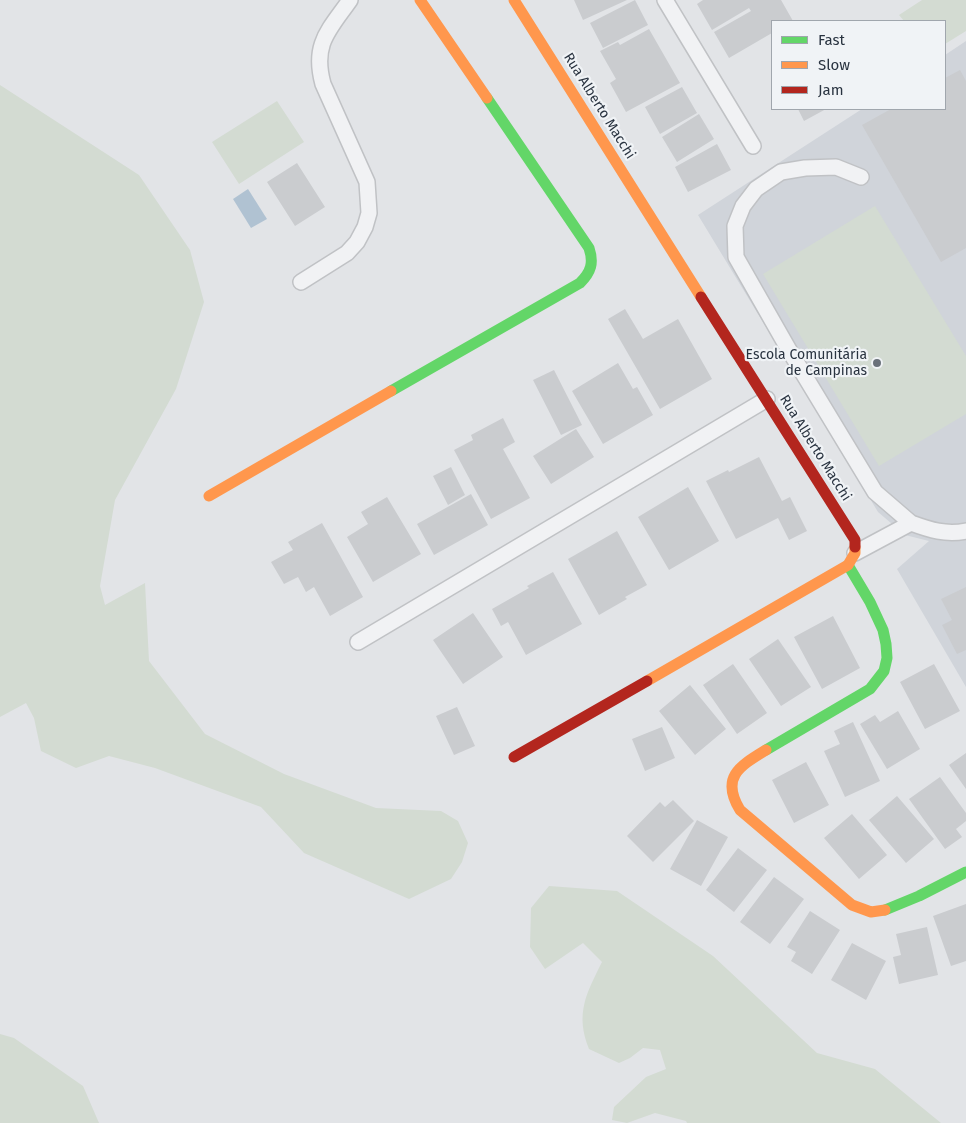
<!DOCTYPE html>
<meta charset="utf-8">
<style>
body{margin:0}
#map{position:relative;width:966px;height:1123px;overflow:hidden;background:#e2e4e7;font-family:"Fira Sans",sans-serif}
canvas{display:block}
.legend{position:absolute;left:771px;top:20px;width:175px;height:90px;box-sizing:border-box;background:#f0f3f6;border:1px solid #a0a6ad;margin:0;padding:6px 9px;list-style:none;font-size:15px;color:#293340}
.legend li{display:flex;align-items:center;gap:10px;height:25px}
.legend b{width:25px;border:1px solid #a0a6ad}
</style>
<div id="map">
<canvas width="966" height="1123"></canvas>
<ul class="legend">
<li><b style="height:6px;background:#63d668"></b>Fast</li>
<li><b style="height:6px;background:#ff974d"></b>Slow</li>
<li><b style="height:6px;background:#b3261e"></b>Jam</li>
</ul>
</div>
<script>
const g = document.querySelector('canvas').getContext('2d');
g.lineJoin = 'round';
function fillPath(path, color) {
  g.fillStyle = color;
  g.fill(path, 'evenodd');
}
function trace(path, color, width, dash) {
  g.strokeStyle = color;
  g.lineWidth = width;
  g.lineCap = dash ? 'butt' : 'round';
  g.setLineDash(dash || []);
  g.stroke(path);
}
function write(font, color, halo, rows, align = 'center') {
  g.font = font + ' "Fira Sans",sans-serif';
  g.lineWidth = 4.5;
  g.setLineDash([]);
  g.textBaseline = 'middle';
  g.strokeStyle = halo;
  g.fillStyle = color;
  for (const [text, x, y, turn = 0] of rows) {
    g.save();
    g.translate(x, y);
    g.rotate((+turn || 0) * Math.PI / 180);
    g.textAlign = isNaN(turn) ? turn : align;
    if (halo) g.strokeText(text, 0, 0);
    g.fillText(text, 0, 0);
    g.restore();
  }
}
fillPath(new Path2D(`
 M966,41V687L897,569L929,541L905,535L878,512L698,215L862,109H945V55Z`), '#d0d4da');
fillPath(new Path2D(`
 M922,0H966V31L945,44V21H904L899,15Z
 M0,85L139,175L190,250L204,302L176,389L115,500L100,586L105,605L145,583L149,661L205,734L284,774L376,808L441,811L458,821L468,843L462,862L451,879L409,899L304,853L261,807L155,768L109,756L76,768L41,751L34,718L26,703L0,717Z
 M277,101L304,142L239,184L212,142Z
 M875,206L966,356V414L879,466L763,274Z
 M549,886L617,891L713,956L817,1053L875,1069L941,1123H687L686,1121L655,1113L627,1123L612,1120L614,1107L646,1077L666,1069L660,1050L643,1048L630,1058L619,1063L589,1049C575,1014 586,994 602,962L583,943L545,969L530,947L531,908Z
 M0,1034L14,1038L83,1086L99,1123H0Z`), '#d3dbd2');
fillPath(new Path2D(`
 M248,189L267,219L251,228L233,199Z`), '#b0c2d2');
fillPath(new Path2D(`
 M574,0H627L583,20Z
 M635,0L648,25L603,48L590,23Z
 M703,0H781L793,21H772V33L729,58L714,32L751,11L749,8L712,30L697,4Z
 M649,29L680,83L626,112L610,83L616,79L600,51L618,42L620,45Z
 M960,70L966,81V248L941,262L862,125L891,109H945V78Z
 M682,87L697,113L660,134L645,107Z
 M798,109H826L804,121Z
 M699,114L714,139L677,162L662,137Z
 M717,144L731,170L688,192L675,167Z
 M297,163L325,207L295,226L267,182Z
 M625,309L643,339L678,319L712,379L660,409L608,319Z
 M618,363L633,389L637,387L653,415L603,444L572,391Z
 M554,370L582,425L561,435L533,380Z
 M503,418L515,442L503,449L530,498L491,519L454,450L473,440L471,435Z
 M576,429L594,457L551,484L533,456Z
 M759,457L782,501L790,497L807,531L789,540L778,518L736,539L706,481L728,470L729,472Z
 M451,467L465,495L448,505L433,476Z
 M688,487L719,541L669,570L638,517Z
 M471,494L488,525L434,555L417,524Z
 M387,497L421,554L373,582L347,537L368,524L361,512Z
 M322,523L363,597L330,616L314,587L306,592L298,577L284,584L271,562L293,550L288,542Z
 M617,531L647,585L625,597L627,599L599,615L568,559Z
 M553,572L582,624L526,655L508,622L501,626L492,609L529,588L527,586Z
 M966,587V650L957,654L942,625L952,620L941,599Z
 M473,613L503,657L463,684L433,640Z
 M833,616L860,668L822,689L794,637Z
 M778,639L811,687L781,706L749,659Z
 M733,664L767,713L737,734L703,685Z
 M934,664L960,711L925,729L900,682Z
 M690,685L726,729L695,755L659,711Z
 M457,707L475,746L454,755L436,716Z
 M898,711L920,749L887,769L860,724L875,715L880,722Z
 M853,722L880,781L845,797L824,751L840,744L834,731Z
 M662,727L675,758L645,771L632,739Z
 M966,753V789L949,765Z
 M806,762L829,805L794,823L772,780Z
 M940,777L966,813V821L956,829L962,837L945,849L909,799Z
 M897,796L934,839L906,863L869,820Z
 M673,800L694,821L653,862L627,836L660,802L665,807Z
 M852,814L887,855L859,879L824,838Z
 M697,820L728,837L701,886L670,869Z
 M738,848L767,870L734,912L706,890Z
 M774,877L804,899L770,944L740,922Z
 M966,904V961L951,966L933,916Z
 M810,911L840,930L812,974L791,961L796,952L787,947Z
 M927,927L938,975L899,984L893,957L901,955L896,934Z
 M852,943L886,961L866,1000L831,980Z`), '#cacccf');
const street = new Path2D(`
 M665,0L753,146
 M861,177L836,167L805,168L781,172L756,189L743,206L735,226L736,257L789,350L875,492L911,523
 M301,282L347,253L357,242L365,227L369,213L367,182L323,84C312,44 329,30 350,0
 M855,553L911,523C930,530 946,535 966,531
 M358,642L767,399`);
trace(street, '#c0c2c5', 18);
trace(street, '#f1f2f4', 15);
trace(new Path2D(`
 M391,391L580,283C591,272 594,263 589,248L487,98
 M766,750L870,689L884,671L887,658L886,644L883,630L870,602L848,565
 M885,910L919,896L966,872`), '#63d668', 11);
trace(new Path2D(`
 M420,0L487,98
 M514,0L701,297
 M209,496L391,391
 M647,681L848,565L855,553V547
 M766,750C740,766 720,777 740,810L852,905L871,912L885,910`), '#ff974d', 11);
trace(new Path2D(`
 M701,297L855,540V547
 M514,757L647,681`), '#b3261e', 11);
for (const [x, y, r, color] of [
 [877,363,5,"#6a717a"]
]) {
  const dot = new Path2D();
  dot.arc(x, y, r, 0, 2 * Math.PI);
  g.fillStyle = color;
  g.fill(dot);
  trace(dot, '#f0f3f6', 2);
}
write('14px', '#293340', '#f0f3f6', [
 ["Rua Alberto Macchi",599,106,58],
 ["Rua Alberto Macchi",815,448,58]
]);
write('14px', '#293340', '#f0f3f6', [
 ["Escola Comunitária",867,355],
 ["de Campinas",867,371]
], 'right');
</script>
